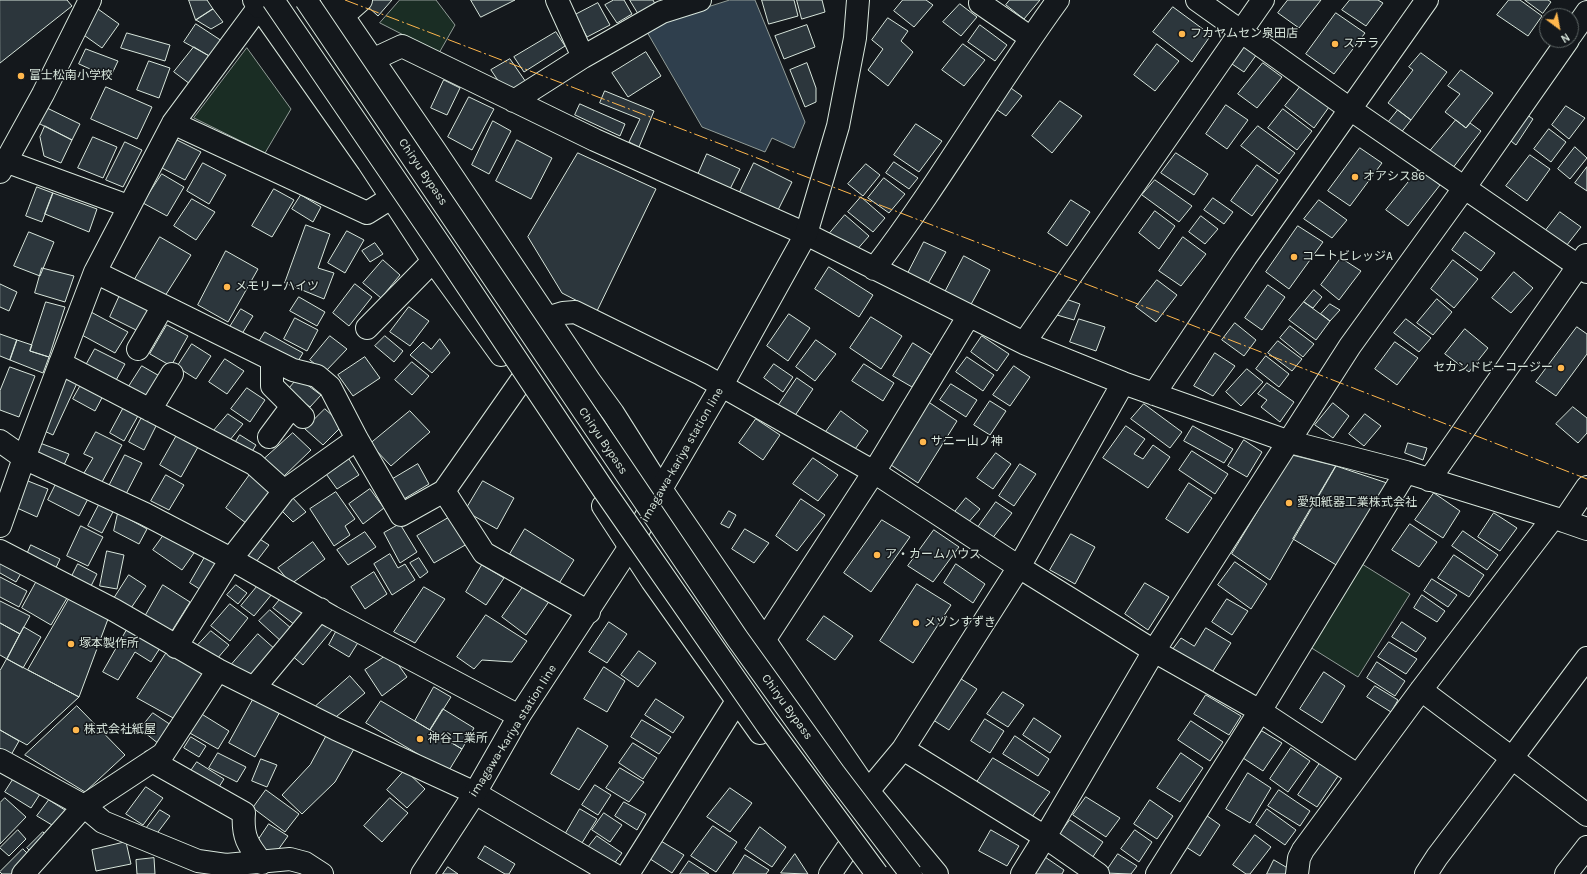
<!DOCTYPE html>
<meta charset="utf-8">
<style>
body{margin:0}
#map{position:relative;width:1587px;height:874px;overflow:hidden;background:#14181c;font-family:Karla,sans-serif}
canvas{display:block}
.north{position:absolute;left:1539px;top:8px;width:40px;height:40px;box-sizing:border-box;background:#14181c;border:1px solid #626a69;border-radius:50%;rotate:148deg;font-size:11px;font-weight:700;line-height:16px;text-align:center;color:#d8e6dc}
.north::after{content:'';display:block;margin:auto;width:14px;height:18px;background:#ffb74d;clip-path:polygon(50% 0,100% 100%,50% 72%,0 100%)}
</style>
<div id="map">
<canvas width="1587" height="874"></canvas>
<div class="north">N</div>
</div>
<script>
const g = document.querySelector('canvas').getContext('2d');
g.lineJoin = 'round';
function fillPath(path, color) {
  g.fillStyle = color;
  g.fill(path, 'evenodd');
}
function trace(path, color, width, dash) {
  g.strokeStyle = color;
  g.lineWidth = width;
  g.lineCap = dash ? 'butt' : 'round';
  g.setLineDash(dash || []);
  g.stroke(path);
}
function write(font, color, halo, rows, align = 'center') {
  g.font = font + ' Karla,"Noto Sans JP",sans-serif';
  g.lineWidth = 3;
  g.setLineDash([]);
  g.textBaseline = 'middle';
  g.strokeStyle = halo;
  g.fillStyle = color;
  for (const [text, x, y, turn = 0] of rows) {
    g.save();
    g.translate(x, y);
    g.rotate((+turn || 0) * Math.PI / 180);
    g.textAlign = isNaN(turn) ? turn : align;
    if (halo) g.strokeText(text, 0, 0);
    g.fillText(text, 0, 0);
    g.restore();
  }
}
const green = new Path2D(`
 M400,0H436L455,25L439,53L380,23Z
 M247,48L291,109L265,153L194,118Z
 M1362,564L1410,594L1358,677L1310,647Z`);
fillPath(green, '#1a2d24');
trace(green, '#939e99', 1);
const water = new Path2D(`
 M730,0H755L805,122L794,148L772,138L765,152L702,127L647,32L670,19Z`);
fillPath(water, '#2f3f4d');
trace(water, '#939e99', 1);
const building = new Path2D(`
 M0,0H67L72,6L0,63Z
 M189,0H207L213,9L196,20Z
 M370,0H392L378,16L366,5Z
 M471,0H515L481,17Z
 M614,0H624L632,14L617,23L605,5Z
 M630,0H653L655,4L638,13Z
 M762,0H794L798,16L769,24Z
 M797,0H822L825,12L802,19Z
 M903,0H926L933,5L914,27L894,11Z
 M1010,0H1040L1024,19L1006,5Z
 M1288,0H1321L1299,28L1278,13Z
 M1350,0H1378L1383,3L1366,26L1342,10Z
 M1509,0H1520L1542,16L1528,36L1497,15Z
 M1525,0H1548L1551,2L1543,13Z
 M598,3L610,25L587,37L575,15Z
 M960,4L977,17L961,36L943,22Z
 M1173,7L1211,35L1192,62L1153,32Z
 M98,9L119,24L102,48L81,33Z
 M213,9L223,22L211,29L196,20Z
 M1336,13L1365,33L1334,74L1306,54Z
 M888,18L908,31L901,41L913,52L888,86L868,70L883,49L872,40Z
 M196,24L222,41L211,57L184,42Z
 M807,25L815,47L784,59L775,36Z
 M980,25L1007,45L995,61L968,42Z
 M556,32L565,46L524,72L514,57Z
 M127,33L170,45L165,61L121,48Z
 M963,44L985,60L964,86L942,70Z
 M1157,44L1179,61L1155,91L1134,75Z
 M1245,45L1257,54L1244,72L1232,64Z
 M194,47L211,57L190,84L174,72Z
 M86,49L118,61L110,78L79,64Z
 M646,52L661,76L628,97L612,73Z
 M1421,53L1447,72L1411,120L1388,103L1413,70L1409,67Z
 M510,59L528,85L519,90L499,82L491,70Z
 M149,61L170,68L159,98L137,90Z
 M807,63L816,88V102L805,107L790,70Z
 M1263,63L1282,77L1257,108L1238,94Z
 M1461,70L1493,93L1466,128L1445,112L1460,94L1448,86Z
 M444,80L460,88L447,115L431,108Z
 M1008,86L1022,96L1006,116L993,107Z
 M106,87L152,107L137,139L91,119Z
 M1300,87L1329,107L1314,128L1285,106Z
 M605,91L654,111L639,147L629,142L640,119L600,103Z
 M469,97L494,109L472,150L448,137Z
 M1060,101L1082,116L1052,153L1032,136Z
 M580,104L625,124L620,136L575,115Z
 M1226,105L1248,120L1227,149L1206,134Z
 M1566,106L1585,118L1569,139L1552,125Z
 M45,107L80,124L72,140L38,123Z
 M1283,109L1312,131L1297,150L1268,128Z
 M1398,110L1411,120L1400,134L1387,124Z
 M1520,110L1533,119L1516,145L1503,135Z
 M1456,120L1466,128L1470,123L1481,131L1452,169L1430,151Z
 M493,121L511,131L489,174L472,165Z
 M916,124L942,141L919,172L894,155Z
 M45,126L72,140L61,163L44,156L40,137Z
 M1258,126L1295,153L1279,174L1241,146Z
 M1549,129L1566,142L1551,162L1534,149Z
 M93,137L117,147L103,178L78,168Z
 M177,140L201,152L185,180L162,168Z
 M517,140L552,158L531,199L496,181Z
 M125,142L142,150L123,187L106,180Z
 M1575,147L1587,158L1570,179L1558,169Z
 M1360,148L1382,163L1350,206L1328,191Z
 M578,153L656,189L597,311L562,293L528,237Z
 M1176,153L1208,174L1194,195L1161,173Z
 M707,154L740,169L729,191L697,177Z
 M1530,155L1550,169L1527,201L1506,186Z
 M894,162L918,178L909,189L886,173Z
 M203,163L226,175L209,204L187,191Z
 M754,163L792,182L777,212L739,194Z
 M866,164L880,175L863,196L848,184Z
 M1257,165L1278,180L1252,216L1231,201Z
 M1587,167V191L1575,183Z
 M1419,169L1440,185L1408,226L1386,210Z
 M162,174L184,187L167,216L143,203Z
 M884,178L905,194L889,213L868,198Z
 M1155,180L1192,206L1179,222L1142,195Z
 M37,187L53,193L42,222L26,216Z
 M274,189L294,200L272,237L252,226Z
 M53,193L97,209L89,232L45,214Z
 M301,195L321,207L313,222L292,209Z
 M861,197L885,218L873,232L848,212Z
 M1213,198L1233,212L1224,224L1204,210Z
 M192,199L215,212L196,240L174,226Z
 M1071,200L1090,212L1067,246L1048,233Z
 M1319,200L1347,220L1332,238L1304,219Z
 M1155,211L1175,226L1159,249L1139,233Z
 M1560,212L1581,227L1563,250L1543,234Z
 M845,215L869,236L854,253L830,233Z
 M1201,216L1218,229L1205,244L1189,232Z
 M306,225L330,234L318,268L334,273L324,299L285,283Z
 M1298,226L1323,242L1289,289L1266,272Z
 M347,231L364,240L345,273L328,263Z
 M29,232L54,242L40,276L14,266Z
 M1465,232L1495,253L1481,271L1452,250Z
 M160,237L191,255L165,296L135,279Z
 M1183,237L1206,254L1181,286L1159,271Z
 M924,242L946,252L926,287L906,277Z
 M375,243L383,254L370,262L362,251Z
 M226,251L258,269L228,322L198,305Z
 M964,256L990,270L969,308L944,294Z
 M1341,258L1361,271L1339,300L1321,285Z
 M383,260L400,275L381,298L363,283Z
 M1453,260L1478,279L1454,308L1431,289Z
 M829,267L873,295L859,317L815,289Z
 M42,268L74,276L65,302L35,293Z
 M1514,272L1533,288L1511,313L1492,298Z
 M1157,280L1177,295L1156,322L1136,307Z
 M0,284L17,292L9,311L0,307Z
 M355,284L372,297L349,326L333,313Z
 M1268,285L1285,297L1262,330L1245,318Z
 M1314,290L1322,297L1313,308L1304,302Z
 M120,295L152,310L140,332L110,317Z
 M299,297L325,312L317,326L290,311Z
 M1063,298L1080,304L1074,320L1057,315Z
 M1437,299L1452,312L1433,335L1417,323Z
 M46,302L65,307L49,357L30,351Z
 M1304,302L1330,321L1316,340L1289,320Z
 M1330,304L1340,310L1330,321L1321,314Z
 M409,307L429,321L410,346L390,332Z
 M241,309L253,316L240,337L228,330Z
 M91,312L128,332L115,353L80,334Z
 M789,314L810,328L788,361L767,346Z
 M871,317L902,336L881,369L850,348Z
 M295,318L318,330L307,351L284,339Z
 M1079,319L1105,327L1096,351L1070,342Z
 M1406,319L1431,338L1419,352L1394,333Z
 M1235,323L1256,340L1244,356L1222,340Z
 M167,325L188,336L171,366L150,354Z
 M1290,326L1314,344L1303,357L1280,338Z
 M1577,327L1587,334V354L1556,396L1536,382Z
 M1465,329L1488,348L1469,372L1445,354Z
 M265,332L303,353L295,366L257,345Z
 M0,334L17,340L10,360L0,356Z
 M330,336L347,349L325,372L310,360Z
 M385,336L403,351L394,362L375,346Z
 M982,336L1009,354L997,371L971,352Z
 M440,339L450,353L432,373L410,355L423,342L431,349Z
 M17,340L32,345L30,351L49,357L43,373L10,360Z
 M816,340L836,354L815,381L796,367Z
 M1278,341L1302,359L1292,371L1268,353Z
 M1395,342L1418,358L1397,385L1375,369Z
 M913,343L932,355L912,387L893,376Z
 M192,344L211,356L196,379L177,367Z
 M95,349L125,364L115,382L85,367Z
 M1215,353L1235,366L1213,396L1194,386Z
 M1266,356L1289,374L1279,387L1256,369Z
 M365,357L380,378L353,396L338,375Z
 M967,357L994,375L983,391L956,372Z
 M225,359L244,371L227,394L209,382Z
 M412,362L429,376L412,395L395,380Z
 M774,364L793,377L783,392L764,378Z
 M864,364L894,383L883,401L852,381Z
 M142,366L163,378L147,403L126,391Z
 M1014,366L1030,377L1010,406L993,395Z
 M10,367L35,376L19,417L0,410V391Z
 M1247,369L1263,382L1241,406L1226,392Z
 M64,373L78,381L53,435L40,429Z
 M298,378L321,395L310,407L287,391Z
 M797,378L813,389L792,420L776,409Z
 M82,383L104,394L95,411L73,399Z
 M1267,383L1294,402L1280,422L1261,407L1267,400L1258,394Z
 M951,384L977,400L966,417L940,400Z
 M247,388L265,400L250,422L231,409Z
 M927,401L957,421L918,483L888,463Z
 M990,401L1006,411L990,435L974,425Z
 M1333,403L1349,416L1333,438L1315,425Z
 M1144,404L1182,432L1170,448L1131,419Z
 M124,407L139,414L124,441L110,433Z
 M1573,407L1587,418V433L1578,443L1556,424Z
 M325,409L343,425L323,445L305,429Z
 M410,411L430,432L391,466L370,444Z
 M841,411L868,431L853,452L825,433Z
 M228,414L243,424L225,446L211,434Z
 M1365,414L1381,426L1364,446L1349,434Z
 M143,415L158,422L144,450L129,442Z
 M756,419L780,435L763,460L739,443Z
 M1126,426L1145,439L1134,454L1143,459L1153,445L1170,457L1148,488L1103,458Z
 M1193,426L1233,449L1224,463L1184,441Z
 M96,432L122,445L102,482L84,473L93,458L84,454Z
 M293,433L311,450L282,478L263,460Z
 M177,435L198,447L181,477L160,465Z
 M240,435L256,445L248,458L232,448Z
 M1244,440L1262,452L1247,477L1228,466Z
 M40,443L69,454L63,467L35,455Z
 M1408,443L1427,448L1423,460L1405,453Z
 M1192,451L1228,474L1215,494L1179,470Z
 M996,453L1011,464L993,489L977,478Z
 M125,455L142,463L126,494L108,488Z
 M1292,455L1336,466L1270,580L1232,554Z
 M347,456L359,475L337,489L324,471Z
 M813,458L838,475L818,501L793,484Z
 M418,464L429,484L404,499L391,480Z
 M1020,464L1036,474L1014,506L999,496Z
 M1336,466L1387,483L1338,566L1293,539Z
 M251,473L273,489L246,523L226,508Z
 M166,475L184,485L169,510L151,501Z
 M58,480L89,497L79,516L48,500Z
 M28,481L48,489L37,517L17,508Z
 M483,481L514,498L497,529L465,511Z
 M1189,483L1212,498L1188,533L1166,519Z
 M370,489L384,508L363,524L349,504Z
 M336,492L355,519L345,526L350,535L334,546L310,509Z
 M1434,493L1460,511L1443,538L1415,520Z
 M290,495L306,512L293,522L278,507Z
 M966,498L980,509L967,524L954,513Z
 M801,499L825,515L797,551L776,536Z
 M101,501L115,508L102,533L88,526Z
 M996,502L1012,513L991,540L976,530Z
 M729,511L736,515L729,528L721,524Z
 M118,513L147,529L139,544L114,531Z
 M1494,513L1517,528L1500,551L1478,537Z
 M450,517L467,544L434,563L417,536Z
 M882,520L910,537L871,592L844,573Z
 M400,524L417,552L400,563L384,533Z
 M1410,524L1437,542L1419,567L1392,550Z
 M81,526L103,537L88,566L67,556Z
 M525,529L574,560L558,585L510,554Z
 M745,529L769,543L754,563L732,549Z
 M934,530L959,547L933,582L908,566Z
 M1463,531L1498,555L1487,570L1452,546Z
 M166,532L194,553L182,570L153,550Z
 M365,532L376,547L348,565L337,550Z
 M1071,534L1095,547L1075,584L1050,570Z
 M255,536L269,545L253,566L239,557Z
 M313,542L325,559L291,584L278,568Z
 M31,545L60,559L54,572L25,559Z
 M107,551L124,555L117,589L100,586Z
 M390,554L398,568L405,564L415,580L392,595L374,564Z
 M1454,555L1484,575L1469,597L1438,578Z
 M205,557L223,568L206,593L190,583Z
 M419,558L428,572L420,578L410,563Z
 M0,559L23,570L16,582L0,573Z
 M1235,562L1267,584L1251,609L1218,585Z
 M78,564L97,574L91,586L72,576Z
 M956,564L985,584L973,603L944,583Z
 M482,565L504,578L486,605L466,592Z
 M374,572L387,594L365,609L351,587Z
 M129,575L146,586L129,611L113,600Z
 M0,577L27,591L19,607L0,597Z
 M39,577L70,593L51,625L22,608Z
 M1432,579L1457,595L1448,607L1424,591Z
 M260,583L272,594L254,616L241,606Z
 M1145,583L1169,597L1148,630L1125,614Z
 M525,584L550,600L526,635L502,617Z
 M917,584L951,605L913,663L880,641Z
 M163,585L190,602L170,634L143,620Z
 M236,585L247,593L238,604L227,595Z
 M424,587L445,599L415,643L394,632Z
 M1422,595L1445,611L1437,622L1414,608Z
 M282,597L304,613L295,625L273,608Z
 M69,599L108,619L79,697L28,670Z
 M1227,599L1248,611L1232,635L1212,622Z
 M0,601L30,616L20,634L0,623Z
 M230,604L248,618L230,641L211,626Z
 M270,610L292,629L282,642L259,621Z
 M486,615L527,641L512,662L482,660L474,669L457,657Z
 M824,616L853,636L835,660L807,640Z
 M320,620L332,630L303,665L290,654Z
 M609,622L627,634L607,663L589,652Z
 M1402,622L1426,638L1416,652L1392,637Z
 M0,623L20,634L7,659L0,655Z
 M129,626L162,645L151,662L135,652L118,680L103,672Z
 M24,627L41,637L23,668L7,659Z
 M338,628L359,641L349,657L329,645Z
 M1206,628L1231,643L1211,674L1172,650L1181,638L1194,646Z
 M211,631L229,645L216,660L198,645Z
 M258,634L276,650L250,678L232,664Z
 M1389,642L1417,659L1406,674L1378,657Z
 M639,651L656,663L638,687L621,675Z
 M167,652L204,673L175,719L137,698Z
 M390,653L407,677L382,696L365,670Z
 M7,659L79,697L27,745L0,730V671Z
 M1377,662L1405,681L1395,696L1367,678Z
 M604,667L625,681L607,712L584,699Z
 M1324,672L1345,686L1322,723L1300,709Z
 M350,676L365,693L331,721L316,706Z
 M958,677L977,689L949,730L930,718Z
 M1375,686L1398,700L1391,712L1367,697Z
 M434,687L451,697L430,730L415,721Z
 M1003,692L1024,705L1008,727L987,714Z
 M1206,695L1241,716L1229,735L1194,714Z
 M255,696L281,710L255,757L229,743Z
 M656,699L684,717L673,733L645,715Z
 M381,701L462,749L448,772L366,723Z
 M77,706L125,755L85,792L25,755Z
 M443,709L474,728L462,749L430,730Z
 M153,713L171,725L159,744L140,729Z
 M200,713L229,731L218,749L188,732Z
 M1034,718L1061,736L1050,753L1023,735Z
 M985,719L1004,731L990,753L971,741Z
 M642,720L671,737L659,754L631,737Z
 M1191,721L1223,742L1210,761L1178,740Z
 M578,728L608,746L579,790L551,774Z
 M0,730L19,741L11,755L0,749Z
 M1262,731L1282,743L1263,771L1243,758Z
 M328,733L354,749L335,782L302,814L282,795L310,765Z
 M1015,736L1049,759L1038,776L1003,754Z
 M191,737L206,746L199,757L184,748Z
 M633,743L657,758L643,779L619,763Z
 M1291,748L1310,761L1288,792L1270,779Z
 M218,753L246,767L237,782L209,768Z
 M1181,753L1203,768L1180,802L1157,788Z
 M993,758L1050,792L1029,821L975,785Z
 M261,759L277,765L267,787L252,781Z
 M197,762L224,779L215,793L188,775Z
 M1320,763L1338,776L1317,807L1298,795Z
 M620,768L644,782L629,802L606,788Z
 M405,770L425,789L407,808L387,790Z
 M1248,773L1271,788L1250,823L1226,809Z
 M14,778L40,794L31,808L5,792Z
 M595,785L611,795L598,815L582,805Z
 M146,787L163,798L143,825L126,814Z
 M730,788L752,803L730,832L707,817Z
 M266,790L299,814L285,832L253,808Z
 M1279,790L1310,811L1300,826L1268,806Z
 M1086,797L1120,818L1106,837L1073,815Z
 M5,798L26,817L0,844V803Z
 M390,798L408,813L382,842L364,826Z
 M49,800L68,812L57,828L37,816Z
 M1150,800L1173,816L1157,839L1134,824Z
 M624,802L646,814L637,830L615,816Z
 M580,809L597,819L580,846L563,838Z
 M1267,809L1296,830L1285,845L1256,825Z
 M160,810L170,816L155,836L145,830Z
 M604,813L622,825L610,842L592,830Z
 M1203,813L1220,825L1200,856L1183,845Z
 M1070,820L1103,842L1090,861L1056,839Z
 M269,824L288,836L273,857L255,845Z
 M713,826L737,842L716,872L691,856Z
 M760,827L786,847L772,867L745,849Z
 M18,830L26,839L9,856L0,848Z
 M991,830L1019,846L1007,866L979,851Z
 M1135,830L1152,842L1139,862L1121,849Z
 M43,832L50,839L34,855L27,848Z
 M1255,835L1271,847L1250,874H1246L1233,865Z
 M597,836L622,853L611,868L586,850Z
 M656,838L684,855L672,873L644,855Z
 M126,842L131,864L96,871L92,850Z
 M485,846L515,864L509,874H505L478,858Z
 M23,849L33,859L18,874H2L0,872Z
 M795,854L808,874L781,873Z
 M1118,854L1137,866L1131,874L1105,873Z
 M745,855L769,870L766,874H733Z
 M1042,855L1064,870L1062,874H1029Z
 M154,858L155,874H137L136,860Z
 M1274,860L1291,870L1288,874H1267Z
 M689,861L709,874H680Z
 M448,867L458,874H443Z`);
fillPath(building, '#2c363c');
trace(building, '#d8e6dc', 1);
const minor = new Path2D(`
 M332,0L434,149L589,380L613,413L661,489L868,791L937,874
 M557,0L583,57
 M1197,0L1350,109L1587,272
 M980,3L1031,38
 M259,7L368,162L433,261L501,355
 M343,16L361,0
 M1571,35L1587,12
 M372,60L402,46L595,140L806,234L1024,343L1123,383L1290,442L1406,472L1564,521L1587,487
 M514,101L583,57L662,12L700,0
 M173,123L367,213L391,198
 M5,161L128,206
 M0,172L43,94L90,0
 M874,269C940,183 994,88 1058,0
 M95,272L293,370L317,376L330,387L357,439L401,515L444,491L484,553L589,612
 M547,318L563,313L575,312L701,374L874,472L1019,567L1154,651L1260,711L1357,775
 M367,328L433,261
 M1024,343L1263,0
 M138,349L163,306
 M272,360V386L303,417
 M60,363L254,464L284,491
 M1154,394L1246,257L1427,0
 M150,410L172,374
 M269,437L292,406
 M0,441L24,458L145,514L231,559L332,617L519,716
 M1429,480L1586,255
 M444,491L521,381
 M603,506L652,581L760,733
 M1564,521L1587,529
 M0,526L24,458L95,272L173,123L264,0
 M0,551L114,610L218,670L336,729L475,793L613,874
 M765,639L874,472L968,317
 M176,647L231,559L284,491L357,439
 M254,688L320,609
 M1421,690L1512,758L1587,658
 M903,749L1045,837L1098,874
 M0,760L84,806L163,754L218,670
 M152,761L244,813C242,837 248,845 262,863
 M868,791L903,749L1019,567L1123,383
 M23,874L84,806L103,822L198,861L226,865L290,859L305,863L322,874
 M628,874L737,701
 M830,874L847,849
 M1022,874L1045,837L1154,651L1350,346L1465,187L1568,40
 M1157,874L1260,711L1406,472
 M1297,874L1299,858L1303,850L1421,690L1553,518
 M1426,874L1437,857L1512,758L1587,815
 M1566,874L1587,847`);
const major = new Path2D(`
 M422,874L475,793L519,716L629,548L661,489L721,387L806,234L838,126L855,38L858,0`);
const highway = new Path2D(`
 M254,0L259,7`);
trace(minor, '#d8e6dc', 24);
trace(major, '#d8e6dc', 24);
trace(highway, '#d8e6dc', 24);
trace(minor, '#14181c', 22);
trace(major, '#14181c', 22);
trace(highway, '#14181c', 22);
const highwayBridge = new Path2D(`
 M273,0L442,248L603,489L767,725L877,874
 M306,0L737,638L834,773L911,874`);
trace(highwayBridge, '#d8e6dc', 24, []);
trace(highwayBridge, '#14181c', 22);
trace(new Path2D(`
 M345,0L1112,294L1587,479`), '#ffb74d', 1, [14, 3, 2, 3]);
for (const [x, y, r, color] of [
 [1182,34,4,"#ffb74d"],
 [1335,44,4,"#ffb74d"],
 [21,76,4,"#ffb74d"],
 [1355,177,4,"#ffb74d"],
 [1294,257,4,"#ffb74d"],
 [227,287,4,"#ffb74d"],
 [1561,368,4,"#ffb74d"],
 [923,442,4,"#ffb74d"],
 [1289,503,4,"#ffb74d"],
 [877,555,4,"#ffb74d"],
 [916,623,4,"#ffb74d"],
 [71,644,4,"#ffb74d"],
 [76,730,4,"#ffb74d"],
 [420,739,4,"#ffb74d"]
]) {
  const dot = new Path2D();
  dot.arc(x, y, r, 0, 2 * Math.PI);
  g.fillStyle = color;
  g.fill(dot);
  trace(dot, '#14181c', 1.5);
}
write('12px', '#d8e6dc', '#14181c', [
 ["フカヤムセン泉田店",1190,34],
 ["ステラ",1343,44],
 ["富士松南小学校",29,76],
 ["オアシス86",1363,177],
 ["コートビレッジA",1302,257],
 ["メモリーハイツ",235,287],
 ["セカンドビーコージー",1553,368,"right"],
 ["サニー山ノ神",931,442],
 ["愛知紙器工業株式会社",1297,503],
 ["ア・カームハウス",885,555],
 ["メゾンすずき",924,623],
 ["塚本製作所",79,644],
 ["株式会社紙屋",84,730],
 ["神谷工業所",428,739]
], 'left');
write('12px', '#d8e6dc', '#14181c', [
 ["Chiryu Bypass",423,172,56],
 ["Chiryu Bypass",603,441,56],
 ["imagawa-kariya station line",682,455,-60],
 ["Chiryu Bypass",787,707,54],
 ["imagawa-kariya station line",513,731,-58]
]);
</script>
